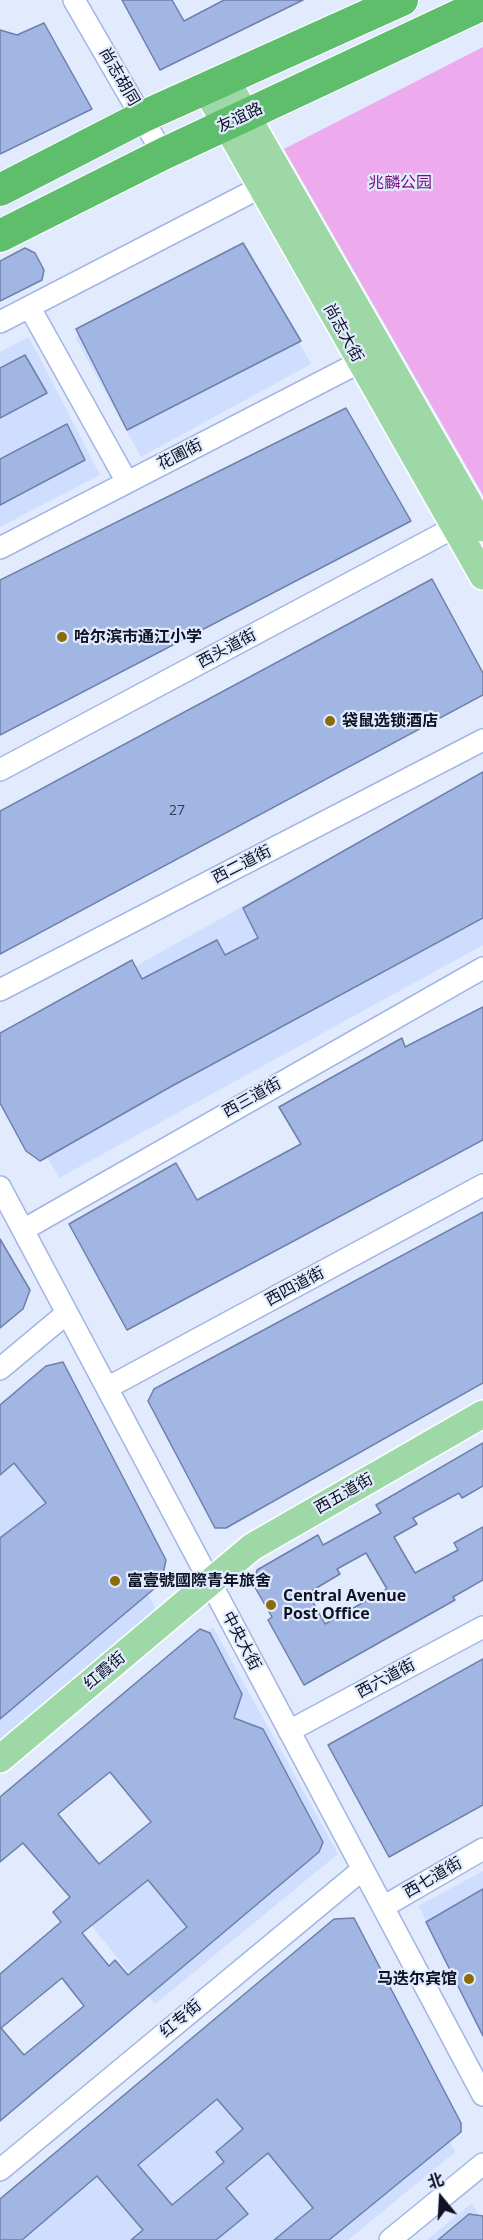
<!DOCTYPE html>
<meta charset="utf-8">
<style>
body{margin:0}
#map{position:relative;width:483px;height:2240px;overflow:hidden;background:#e2ebfe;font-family:"Open Sans","Noto Sans SC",sans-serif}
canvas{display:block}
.north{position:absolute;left:411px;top:2168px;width:60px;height:60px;-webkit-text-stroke:4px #e2ebfe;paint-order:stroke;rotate:342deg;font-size:16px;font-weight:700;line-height:24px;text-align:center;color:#0d1324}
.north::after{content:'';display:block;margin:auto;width:21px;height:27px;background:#0d1324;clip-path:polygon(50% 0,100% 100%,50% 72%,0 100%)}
</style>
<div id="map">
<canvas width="483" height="2240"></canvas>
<div class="north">北</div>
</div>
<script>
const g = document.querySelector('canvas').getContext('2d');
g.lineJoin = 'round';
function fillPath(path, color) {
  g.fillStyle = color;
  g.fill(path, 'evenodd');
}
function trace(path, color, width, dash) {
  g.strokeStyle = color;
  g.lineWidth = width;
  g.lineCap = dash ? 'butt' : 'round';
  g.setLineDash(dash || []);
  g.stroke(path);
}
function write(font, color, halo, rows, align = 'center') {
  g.font = font + ' "Open Sans","Noto Sans SC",sans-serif';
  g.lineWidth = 4.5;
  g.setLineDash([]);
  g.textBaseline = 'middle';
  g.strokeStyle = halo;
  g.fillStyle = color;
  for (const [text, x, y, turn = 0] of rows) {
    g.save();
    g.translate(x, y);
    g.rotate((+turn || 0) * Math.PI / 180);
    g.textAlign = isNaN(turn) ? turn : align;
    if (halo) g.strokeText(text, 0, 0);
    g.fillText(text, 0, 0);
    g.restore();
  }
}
fillPath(new Path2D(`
 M245,244L311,364L141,457L75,337Z
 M29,337L100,475L0,527V352Z
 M483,772V945L59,1178L0,1075V1042Z
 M44,1392L156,1610L0,1739V1427Z
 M213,1627L338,1854L155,2004L74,1904L206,1793L126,1693Z
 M483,1871V2023L418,1906Z
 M335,1935L455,2152L348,2240H0Z
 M472,2203L483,2223V2240H427Z`), '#cfddfe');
fillPath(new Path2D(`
 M483,47V495L284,149Z`), '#edaaec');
const building = new Path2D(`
 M122,0H172L184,21L224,0H303L160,70Z
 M44,23L92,109L0,154V30L17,35Z
 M243,243L301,341L127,430L76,329Z
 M25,248L35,253L44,270L42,280L0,301V261Z
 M25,355L47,393L0,418V368Z
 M346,408L411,521L0,735V580Z
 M67,424L85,460L0,505V459Z
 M432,579L483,673V695L0,954V811Z
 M483,772V918L172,1086L40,1161L26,1151L0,1103V1033L132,960L142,979L217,940L225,955L258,938L243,908Z
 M483,1007V1140L127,1330L69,1224L176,1163L197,1200L301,1144L279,1107L402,1038L405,1047Z
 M483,1212V1383L226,1528H215L148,1401L154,1389Z
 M0,1239L30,1290L23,1309L0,1328Z
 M63,1362L166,1560L161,1583L0,1719V1538L46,1503L14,1463L0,1475V1405L46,1366Z
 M483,1443V1486L462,1498L459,1493L413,1518L417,1524L394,1537L415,1573L458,1550L454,1543L483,1527V1580L453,1597L455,1600L304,1685L268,1620L272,1617L253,1584L257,1570L318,1535L323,1545L381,1513L376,1505ZM366,1553L387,1589L325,1624L308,1593L340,1574L337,1569Z
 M200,1629L210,1633L242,1694L234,1718L263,1729L323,1842L319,1852L0,2121V1974L61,1922L53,1912L70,1897L23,1843L0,1862V1797ZM110,1772L151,1822L99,1864L58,1814ZM148,1880L187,1927L128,1975L115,1960L109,1966L82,1933ZM62,1978L84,2006L24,2055L1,2028Z
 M483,1659V1805L389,1857L328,1745Z
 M483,1889V2036L426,1922Z
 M354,1918L461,2123V2132L329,2240H274L313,2208L268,2153L226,2188L248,2214L216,2240H131L143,2230L97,2176L22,2240H0V2199L334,1919ZM217,2099L243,2129L216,2152L224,2162L172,2205L138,2165Z
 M469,2214L483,2216V2240H438Z`);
fillPath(building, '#a2b6e4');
trace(building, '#6d7faa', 1.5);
const minor = new Path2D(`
 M74,0L163,154
 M30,308L127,482
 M0,322L261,187
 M0,548L360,362
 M0,770L455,527
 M0,990L483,740
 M0,1187L483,2095
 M23,1230L483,968
 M0,1369L67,1313
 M107,1388L483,1185
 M289,1731L483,1627
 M383,1907L483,1849
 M0,2170L363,1869
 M390,2240L483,2164`);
const major = new Path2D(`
 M226,80L483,528
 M206,89L483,576
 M0,1759L252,1547L483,1414`);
const highway = new Path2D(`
 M0,190L142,117L402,0
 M0,236L163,154L483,4`);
trace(minor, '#a2b6e3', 24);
trace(major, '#fff', 30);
trace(highway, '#fff', 34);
trace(minor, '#fff', 21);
trace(major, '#9fd8a7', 27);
trace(highway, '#5fbe6c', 32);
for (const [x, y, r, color] of [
 [62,637,6,"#8b6a0a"],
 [330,721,6,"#8b6a0a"],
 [115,1581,6,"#8b6a0a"],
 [271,1605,6,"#8b6a0a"],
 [469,1979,6,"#8b6a0a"]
]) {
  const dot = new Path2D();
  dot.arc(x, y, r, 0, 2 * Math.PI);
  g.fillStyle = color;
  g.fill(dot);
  trace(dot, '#e2ebfe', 2);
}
write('14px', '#323c54', null, [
 ["27",177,811]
]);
write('16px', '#0d1324', '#e2ebfe', [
 ["尚志胡同",119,77,60],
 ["友谊路",240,118,-25],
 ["尚志大街",343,333,61],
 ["花圃街",180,455,-27],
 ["西头道街",227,649,-28],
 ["西二道街",242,865,-27],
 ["西三道街",252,1098,-29],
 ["西四道街",295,1287,-28],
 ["西五道街",344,1494,-30],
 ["中央大街",241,1641,62],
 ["红霞街",105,1671,-40],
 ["西六道街",386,1679,-28],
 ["西七道街",433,1878,-30],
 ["红专街",181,2019,-40]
]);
write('16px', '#770c7a', '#e2ebfe', [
 ["兆麟公园",400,183]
]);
write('bold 16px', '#0d1324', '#e2ebfe', [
 ["哈尔滨市通江小学",74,637],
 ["袋鼠选锁酒店",342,721],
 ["富壹號國際青年旅舍",127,1581],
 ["Central Avenue",283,1596],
 ["Post Office",283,1614],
 ["马迭尔宾馆",457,1979,"right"]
], 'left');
</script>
